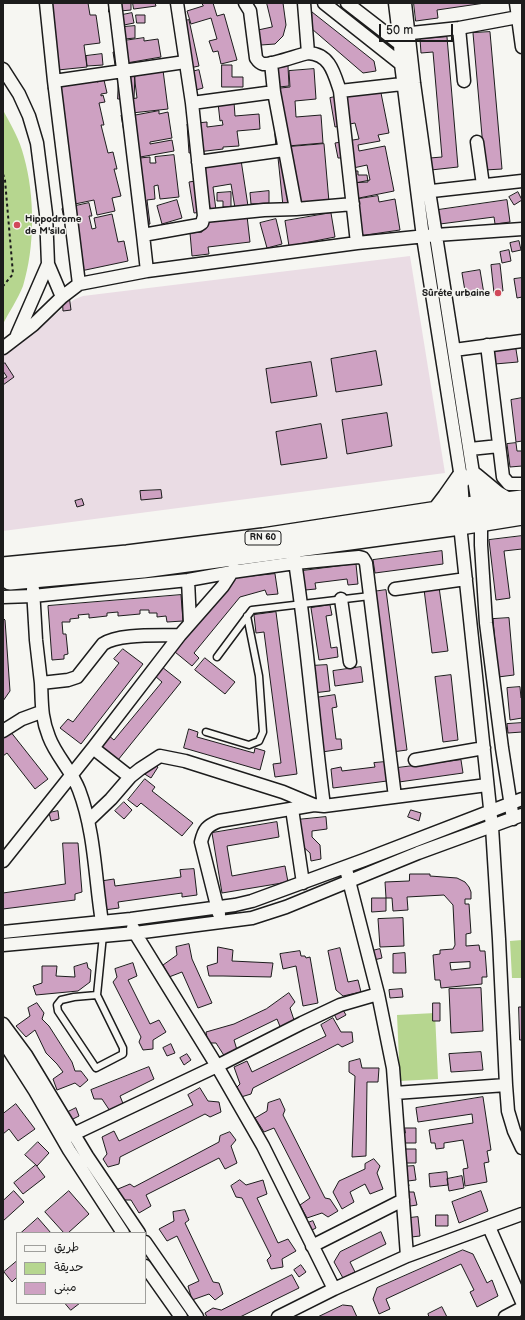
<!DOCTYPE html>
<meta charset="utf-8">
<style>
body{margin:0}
#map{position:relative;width:525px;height:1320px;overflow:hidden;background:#f6f6f2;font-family:"Balsamiq Sans","Playpen Sans Arabic",sans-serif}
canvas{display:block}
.frame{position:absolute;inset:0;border:4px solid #1c1c1c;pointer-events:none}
.legend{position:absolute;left:16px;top:1232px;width:130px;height:72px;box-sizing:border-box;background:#f6f6f2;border:1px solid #9f9f9c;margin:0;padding:5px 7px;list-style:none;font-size:12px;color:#1c1c1c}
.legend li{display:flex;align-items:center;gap:8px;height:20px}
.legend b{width:20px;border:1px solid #9f9f9c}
.scale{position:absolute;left:379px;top:24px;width:74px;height:18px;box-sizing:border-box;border:2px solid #1c1c1c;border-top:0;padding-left:5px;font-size:12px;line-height:14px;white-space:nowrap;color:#1c1c1c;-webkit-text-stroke:3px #f6f6f2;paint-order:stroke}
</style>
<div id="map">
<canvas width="525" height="1320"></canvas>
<div class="frame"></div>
<ul class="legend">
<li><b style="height:5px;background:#f6f6f2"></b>طريق</li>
<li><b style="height:11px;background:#b6d68f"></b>حديقة</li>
<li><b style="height:11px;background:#cea1c2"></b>مبنى</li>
</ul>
<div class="scale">50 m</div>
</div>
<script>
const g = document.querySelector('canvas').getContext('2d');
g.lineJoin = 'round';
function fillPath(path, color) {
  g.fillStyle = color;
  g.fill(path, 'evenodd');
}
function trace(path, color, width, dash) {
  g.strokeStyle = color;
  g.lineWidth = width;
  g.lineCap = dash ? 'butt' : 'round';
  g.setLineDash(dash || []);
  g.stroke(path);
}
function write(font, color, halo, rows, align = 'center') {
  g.font = font + ' "Balsamiq Sans",sans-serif';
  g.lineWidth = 3;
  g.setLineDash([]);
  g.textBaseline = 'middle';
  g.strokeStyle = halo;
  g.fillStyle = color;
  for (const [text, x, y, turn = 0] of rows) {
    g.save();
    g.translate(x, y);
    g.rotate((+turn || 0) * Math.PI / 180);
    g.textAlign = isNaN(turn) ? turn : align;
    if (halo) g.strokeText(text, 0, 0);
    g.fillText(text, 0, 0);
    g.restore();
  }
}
fillPath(new Path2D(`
 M410,256L445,473L3,531V355L75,299L83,296Z`), '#eadce4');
fillPath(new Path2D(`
 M3,110C11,125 20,140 24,157C35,196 35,247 23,286C18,299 9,312 3,324Z
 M522,940V978H512L510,941Z
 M435,1013L438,1079L400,1081L397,1015Z`), '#b6d68f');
const building = new Path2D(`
 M42,3H88L90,15H96L100,43L84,45L87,67L58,70Z
 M109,3H131V10L109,12Z
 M133,3H155L156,6L134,9Z
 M202,3H213L217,16L224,14L237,60L221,64L218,51L213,52L209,41L217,39L211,18L191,24L187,11L203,6Z
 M267,3H283L286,25L283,36L275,44L261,45L258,30L272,27Z
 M414,3H485L437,10L438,18L416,21Z
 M312,12L374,61L376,71L363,73L312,29Z
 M132,13L134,23L114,27L112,17Z
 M136,15H145V23H137Z
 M189,20L199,66L185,69L175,23Z
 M135,26V38L114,40L112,28Z
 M490,32L502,169L485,170L473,33Z
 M447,37L458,167L431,170L430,158L442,157L433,52L421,53L420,39Z
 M144,38V41L158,39L161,57L115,65L113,52L117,51L116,42Z
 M102,54L103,65L87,66L86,56Z
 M222,65H232V77H243V87H222Z
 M288,66L289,86L268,88L267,68Z
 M314,69L316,99L295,101L296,117L321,115L323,143L276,147L271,89L290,87L289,71Z
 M163,70L168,109L123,114L122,100L137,98L134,74Z
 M199,70L203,88L189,92L184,74Z
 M119,75H135L134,99H118Z
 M96,77L97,82L104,80L107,93L101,94V96L103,95L105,102L99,103L104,125H101L108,153L113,152L117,169H114L121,196L112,198L115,211L97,215L94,200L75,204L48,88Z
 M380,88L389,133L378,135L380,141L358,145L359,151L385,146L394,191L349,200L346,185L370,180L367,165L344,170L342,158H338L335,143L359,139L355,123L335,127L330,98Z
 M234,102L235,116L259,114L260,129L237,131L239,146L223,147V149L189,153L187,124L207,122V127L223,125L222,120L220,121L218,103Z
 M159,111V114L168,112L172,138L150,142V144L172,140L174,151L129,159L121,115L128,113V116Z
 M324,144L329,202L283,206L277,148Z
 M174,155L179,197L160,199L158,185L154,186L155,199L147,200L150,224L138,226L129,159L150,157V163H156L155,157Z
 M241,160L248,206L235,208L231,184L213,187L216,210L194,213L189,182L202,180L200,167Z
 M345,171H358V175H367L368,182L346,183Z
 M269,191V203L251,204L250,193Z
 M231,192V207H223V201H217V193Z
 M518,192L522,200L514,205L509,197Z
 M378,196L379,202L395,199L400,230L352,237L346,201Z
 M177,200L182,218L162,224L157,206Z
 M507,200L510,222L495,224L494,217L440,224L438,210Z
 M89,203L92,216H89L92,229L96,228L94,218L112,214L118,242L124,241L128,261L76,272L62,209Z
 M331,213L335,237L289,246L285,221Z
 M247,216L250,242L208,247L209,254L192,256L190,233L202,232L201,221Z
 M276,219L282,244L267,248L260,223Z
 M519,241L521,250L512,252L510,243Z
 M509,250L511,261L502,263L500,252Z
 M500,264L503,291L494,293L491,265Z
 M480,270L484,294L466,297L462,273Z
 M522,278V297L517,298L514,279Z
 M69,295L71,310L63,311L62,296Z
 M515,343L518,362L495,364L494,345Z
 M376,351L382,385L336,392L331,359Z
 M311,362L317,396L271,403L266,369Z
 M5,363L14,377L3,385V379L7,377L3,371V365Z
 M522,398V441L516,442L511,400Z
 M387,413L392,446L347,454L342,420Z
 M321,424L327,458L281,465L276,432Z
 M516,443L517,451H522V466L510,467L507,444Z
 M161,490L162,498L141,500L140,491Z
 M82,499L84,505L77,507L75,501Z
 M522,536V549L504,551L510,598L496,600L489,540Z
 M442,551L443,564L375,573L373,560Z
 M356,564L358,584L348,585L347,579L315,583L316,589L305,590L302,571Z
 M275,574L278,594L267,595L265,590L240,597L194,653L199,658L192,666L175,652L233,578Z
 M439,587L448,651L432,653L424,589Z
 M386,590L407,750L392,752L372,592Z
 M181,595L183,621L167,622L166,616L157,617V613H149V610H140V614L118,616V612L107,613V616L89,618V614L78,615L79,618L70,619V622H62L63,634H66L68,654L64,655V659L52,660L48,606Z
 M330,605L332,615L326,616L331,648L337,647L338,657L319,660L311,608Z
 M276,612L297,774L275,777L273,764L281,763L264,632L256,633L254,615Z
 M3,618L5,620L10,691L3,701Z
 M509,618L514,675L498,677L493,619Z
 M123,649L143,664L81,744L60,728L68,719L73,722L119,663L114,659Z
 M205,658L235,682L225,694L195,670Z
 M327,665L330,691L313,693L310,666Z
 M162,667L181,682L118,760L99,745L108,735L114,740L162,682L155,676Z
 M361,667L363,682L335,686L333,671Z
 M451,675L458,740L443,742L435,677Z
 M520,687L521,698H522V718L510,720L507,688Z
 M335,695L337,707L332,708L336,739H341L342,749L322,752L315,698Z
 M522,723V732L508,733L507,724Z
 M189,729L198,732L197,737L254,753L255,748L265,751L260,770L184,748Z
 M10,731L48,779L35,789L7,753L3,756V736Z
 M461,760L463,773L399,782L397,768Z
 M150,762L158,767L151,778L143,773Z
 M385,762L387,781L333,788L331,769L341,767L342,771L375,767L374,763Z
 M145,779L155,787L152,791L193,823L182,836L141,803L137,807L128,800Z
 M124,802L132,810L124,819L115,811Z
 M411,810L421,813L419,821L408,817Z
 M58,811L59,819L51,821L49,813Z
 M326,817L327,829L312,831V837L320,845L321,859L311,861L310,853L300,844L296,820Z
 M277,822L279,837L227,846L232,876L285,866L288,882L222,893L212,833Z
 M63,843H78L82,892L75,894V900L3,909V893L65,884Z
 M194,869L197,895L182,897V893L118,902L119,908L104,910L101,881L114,879L115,886L181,877L180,870Z
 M410,874H430V876L457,878L465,882L469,887L471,892V899H465V904H469L471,933L466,934V946L479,945L480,951H485L487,977H482V984L441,988L440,980H435L433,955L440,954V950L453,949L455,945L453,905L444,895L407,897L408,910L393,911L392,898H386L385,882L409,881ZM470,962V968L451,970L450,963Z
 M372,898H386V911L372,912Z
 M403,918L404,946L380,947L378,919Z
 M189,944L192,959L212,1003L198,1008L182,972L169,977L163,965L177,955L176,947Z
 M218,947L233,950L232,961L273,963L271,977L223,976H209L207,966L217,963Z
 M340,948L348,982L358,980L361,992L343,996L336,990L328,951Z
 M380,949L382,958L374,960L372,951Z
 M300,951L301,956H305L306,958L310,957L318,1003L303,1006L296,966L283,969L280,954Z
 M405,953L406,973H393V954Z
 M87,963L88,968L91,970L90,982L78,991L36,995L33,986L42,983V966H57L56,976L75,977L74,967Z
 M133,963L137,976L128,980L150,1024L159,1020L166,1032L153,1040V1049L143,1050L139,1042L141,1037L113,982L117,977L115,969Z
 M481,988L483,1031L451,1033L449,989Z
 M402,989L403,997L390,998L389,990Z
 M289,993L295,1002L290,1008L295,1023L281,1029L277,1019L234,1040L237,1050L225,1057L216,1043H208L206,1032L234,1024L266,1009Z
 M37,1003L44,1013L42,1019L49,1026L72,1062L75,1071H81L88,1080L80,1087L75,1083L57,1090L53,1079L63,1072L57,1064L46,1053L35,1030L26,1037L16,1026L30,1016L28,1008Z
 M433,1003H440V1021H433Z
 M519,1007H522V1040H520Z
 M342,1008L346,1015L337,1020L333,1012Z
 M333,1018L341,1032H352L353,1042L342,1047L338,1044L253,1088L251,1094L241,1097L235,1089L240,1084L234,1067L247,1061L252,1072L326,1036L321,1025Z
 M171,1044L175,1053L167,1056L163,1048Z
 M481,1052L483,1070L451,1072L449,1054Z
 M187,1054L191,1060L184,1065L180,1058Z
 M360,1059L362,1068H379L378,1082H367L366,1156L352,1157L355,1076L349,1072V1062Z
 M149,1067L154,1079L120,1096L124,1106L112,1114L102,1099H94L91,1090Z
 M200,1088L208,1101L219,1102L221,1112L210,1117L205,1114L120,1157L119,1164L108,1167L103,1159L107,1154L102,1137L114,1131L119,1141L193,1105L188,1095Z
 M483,1097L491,1150L487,1151L489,1162L484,1163L487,1182L465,1186L463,1169L468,1168L463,1140L444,1143V1148L436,1149L435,1143H431L429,1130L473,1123L472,1114L418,1122L416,1108Z
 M280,1099L285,1110L283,1115L325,1198L330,1199L338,1211L328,1217L322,1213L307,1218L300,1205L310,1198L274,1128L264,1132L255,1118L267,1111L268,1103Z
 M16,1104L35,1129L18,1141L9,1129L3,1134V1114Z
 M76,1108L79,1116L71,1120L68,1112Z
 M405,1128H416V1143H398V1133H405Z
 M230,1132L236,1140L231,1146L237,1163L225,1169L219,1158L146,1195L151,1206L139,1213L131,1200H120L118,1189L130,1184L134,1187L219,1142L220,1136Z
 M38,1142L49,1153L37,1166L25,1155Z
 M399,1149H416V1163H405Z
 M374,1159L380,1166L377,1173L383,1189L370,1194L365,1184L350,1192L354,1202L342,1209L333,1192L339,1181L365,1169V1164Z
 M36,1165L45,1177L23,1194L14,1183Z
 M414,1166L416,1180L408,1181L409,1186L402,1187L400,1167Z
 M447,1172L448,1185L430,1187L429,1174Z
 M462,1176L464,1188L449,1191L447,1179Z
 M240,1180L246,1185L263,1180L267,1194L257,1198L278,1243L288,1239L296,1251L282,1259L283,1267L271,1269L267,1260L271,1256L242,1198L236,1197L231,1186Z
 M408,1187L409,1192H414L417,1205L404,1207L400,1189Z
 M14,1191L24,1202L3,1221V1201Z
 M69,1191L89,1214L68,1233H64L45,1212Z
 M481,1191L488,1211L459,1223L452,1202Z
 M185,1210L189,1220L185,1223L213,1282L219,1283L223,1294L215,1300L209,1294L192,1300L188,1286L199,1281L177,1236L167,1241L159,1229L174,1221L173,1212Z
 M436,1215H448V1226H436Z
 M418,1217L420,1236L403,1238L401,1219Z
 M38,1218L51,1233H21Z
 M313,1221L316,1228L308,1232L305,1224Z
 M381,1232L386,1244L350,1262L355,1272L343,1278L334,1262L340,1252Z
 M463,1250L473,1254L487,1283L492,1280L498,1296L477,1307L470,1292L474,1290L461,1264L386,1299L390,1309L379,1314L373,1299L377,1288Z
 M17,1261V1277L12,1282L4,1272Z
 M301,1265L306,1272L299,1277L294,1270Z
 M292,1275L299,1288L240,1317H207L205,1313L213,1308L221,1310Z
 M65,1303H80L71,1310Z
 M343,1305L352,1306L357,1317H318Z
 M442,1307L447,1317H429L428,1314Z`);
fillPath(building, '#cea1c2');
trace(building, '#1c1c1c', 1);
const lane = new Path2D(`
 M217,657L252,610L370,596
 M206,732L249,745L259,741L263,732L259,676L247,616
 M97,995L123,1048V1054L96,1068L58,1011L57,1005L61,1000L74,997L97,995L103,935`);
const street = new Path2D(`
 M46,3L54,81L79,284
 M115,3L143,235
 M245,3L250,11L256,58C258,61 259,63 263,64C272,65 298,55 308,53
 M304,3L308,53C330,54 334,73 340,91L411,83
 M324,3L401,64
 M347,3L400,44
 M395,3L400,44L401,64L423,237L461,478L463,508L460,525L492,827L499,939L506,1085L508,1111L514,1131L522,1148
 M405,3L414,83L429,191L478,505L481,521V545L486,623L502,748L513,819
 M516,3L522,47
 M459,28L464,81
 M402,34L459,28L518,17
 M271,63L274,92L296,209L353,204
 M3,69L19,94L29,116L37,143L46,214L48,264L62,297
 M54,81L185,62
 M340,91L357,243
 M192,103L274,92
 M477,142L483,185
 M198,162L284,150
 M423,192L522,181
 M204,216L264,210L296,209
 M147,271L143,235L199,225L202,223L204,216L192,103L177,3
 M17,335L48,264
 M487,345L503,477L509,484H522
 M3,348L33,325L62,297L79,284L147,271L357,243L436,235L522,229
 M454,350L522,341
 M470,449L499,446
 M294,555C307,638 313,722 324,806
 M188,580L190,623
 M33,589L36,640L41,683
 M395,589L466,579
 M3,597L33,596L188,580L232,572L295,563L359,557L363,558L366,563L395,797
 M341,599L350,662
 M3,731L22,719L41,712
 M93,748L130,777
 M415,760L484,748
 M292,809L303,883
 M88,821L111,799L130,777L140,769L160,756L185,761L283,792L314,805
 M3,861L93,748L180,635L223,586L234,569
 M347,873L378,994L393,1068L407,1256
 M219,914L201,842C204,829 207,826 219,821L314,805L324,806L487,785
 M102,922C95,879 95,832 79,790C72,771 56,756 49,737C41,717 42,704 41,683L68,680L77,677L103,644C119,633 160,636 180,635
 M133,928L135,933L217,1066L263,1146L334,1289
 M3,932L131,919L235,905L252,901L364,860L522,799
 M3,945L135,933L252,918L286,907L418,853L522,815
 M3,1024L26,1055L87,1156L139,1233
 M3,1041L35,1091L69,1150L123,1233
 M395,1093L506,1085
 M63,1139L217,1066L302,1023L340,1005L378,994
 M489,1227L522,1302
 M145,1242L197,1317
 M312,1246L403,1200
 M145,1266L181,1317
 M278,1317L334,1289L407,1256L522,1214
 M505,1317L522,1308`);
const primary = new Path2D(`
 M474,477L497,496L507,502
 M437,511L447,498L461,478
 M3,567L127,555L263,538L451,509L522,500
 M10,580L143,568L460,525L522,515`);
trace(lane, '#1c1c1c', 9);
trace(street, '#1c1c1c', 15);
trace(primary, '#1c1c1c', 22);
trace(new Path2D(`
 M3,174L5,180L13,274L3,286`), '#1c1c1c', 2, [3, 3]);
trace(lane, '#f6f6f2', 6);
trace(street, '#f6f6f2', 12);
trace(primary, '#f6f6f2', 19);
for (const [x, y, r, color] of [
 [17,225,4,"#d1495b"],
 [498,293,4,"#d1495b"]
]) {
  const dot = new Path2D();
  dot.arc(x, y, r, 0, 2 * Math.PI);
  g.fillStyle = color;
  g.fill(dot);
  trace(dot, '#f6f6f2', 1.5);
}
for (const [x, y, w] of [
 [263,538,36]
]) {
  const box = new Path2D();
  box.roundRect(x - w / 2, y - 7, w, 14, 3);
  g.fillStyle = '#f6f6f2';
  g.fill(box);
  trace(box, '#1c1c1c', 1);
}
write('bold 9px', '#1c1c1c', null, [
 ["RN 60",263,538]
]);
write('bold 10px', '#1c1c1c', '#f6f6f2', [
 ["Hippodrome",25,219],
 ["de M'sila",25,231],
 ["Sûréte urbaine",490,293,"right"]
], 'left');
</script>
